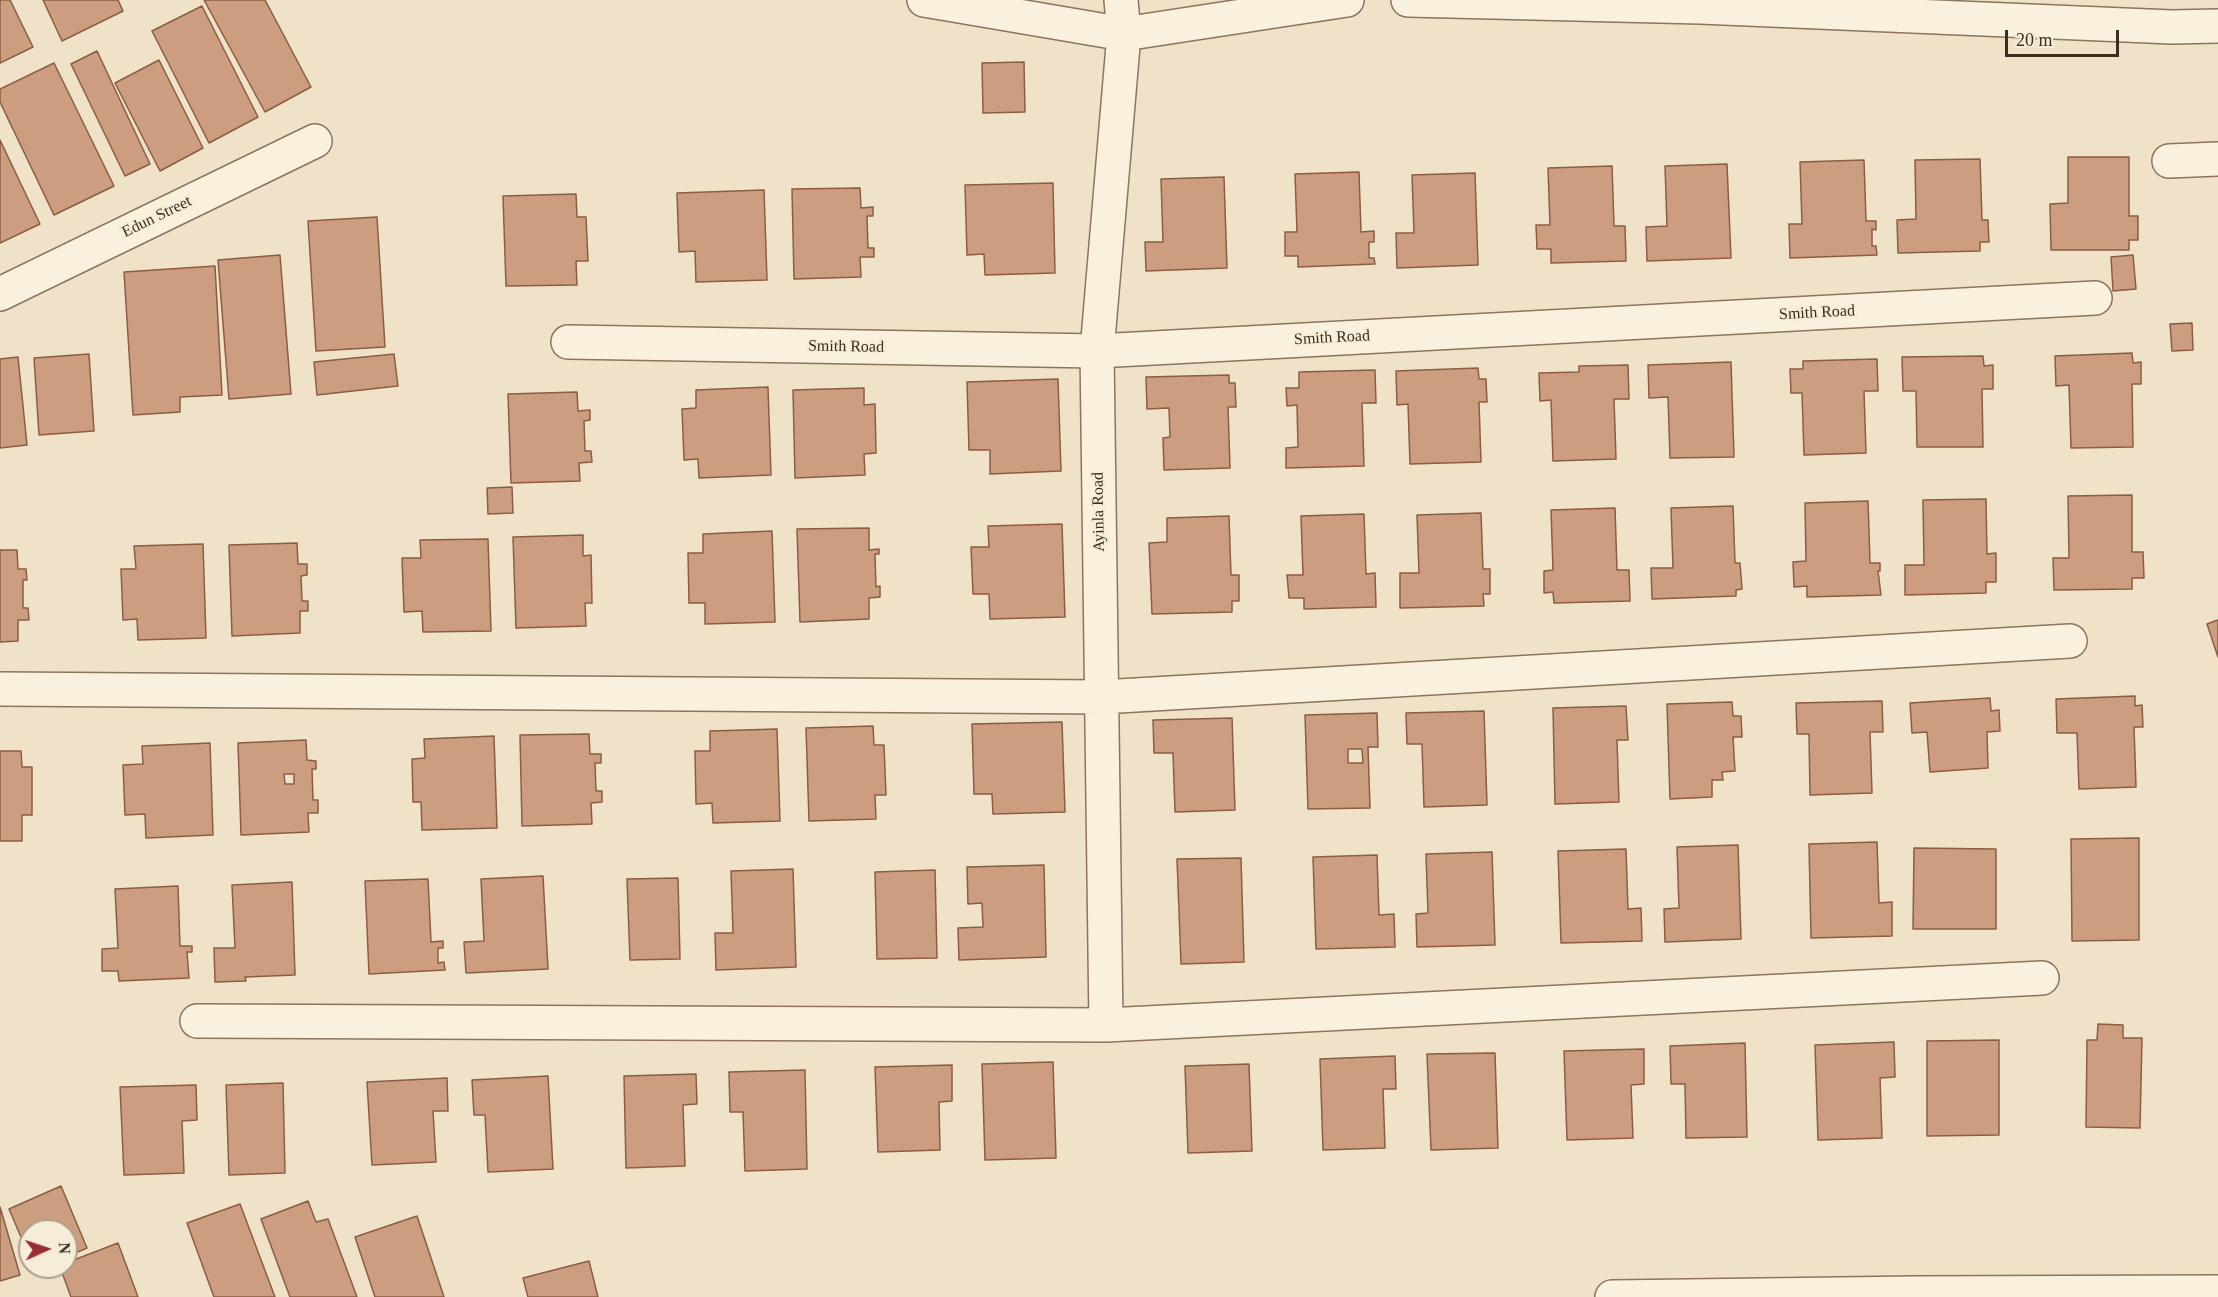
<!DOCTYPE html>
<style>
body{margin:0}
#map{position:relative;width:2218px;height:1297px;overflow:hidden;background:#efe2c9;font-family:"Times New Roman",serif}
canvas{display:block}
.north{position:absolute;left:18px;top:1219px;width:60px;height:60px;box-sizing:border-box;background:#f6edd9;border:2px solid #aca08f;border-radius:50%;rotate:87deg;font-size:16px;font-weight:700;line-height:24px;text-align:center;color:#3c2d21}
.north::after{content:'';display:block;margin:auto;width:21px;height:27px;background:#9a2d32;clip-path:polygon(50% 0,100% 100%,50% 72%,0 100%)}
.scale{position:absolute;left:2005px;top:30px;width:114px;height:27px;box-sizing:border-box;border:3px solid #3c2d21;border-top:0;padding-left:8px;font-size:18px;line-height:21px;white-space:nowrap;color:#3c2d21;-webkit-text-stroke:4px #f6edd9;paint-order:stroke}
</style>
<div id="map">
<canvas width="2218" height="1297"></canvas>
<div class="north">N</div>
<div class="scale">20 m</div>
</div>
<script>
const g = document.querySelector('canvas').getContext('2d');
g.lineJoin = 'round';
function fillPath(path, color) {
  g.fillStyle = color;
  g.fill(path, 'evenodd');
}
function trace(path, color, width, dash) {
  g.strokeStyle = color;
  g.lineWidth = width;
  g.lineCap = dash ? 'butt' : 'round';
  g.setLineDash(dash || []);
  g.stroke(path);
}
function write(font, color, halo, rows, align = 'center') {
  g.font = font + ' "Times New Roman",serif';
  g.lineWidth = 4.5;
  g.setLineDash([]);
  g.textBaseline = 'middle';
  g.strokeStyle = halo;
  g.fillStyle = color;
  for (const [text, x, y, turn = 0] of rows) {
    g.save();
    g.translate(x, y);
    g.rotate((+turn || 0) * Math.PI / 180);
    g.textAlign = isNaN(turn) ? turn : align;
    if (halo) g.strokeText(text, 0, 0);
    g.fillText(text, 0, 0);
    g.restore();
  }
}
const building = new Path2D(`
 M0,0H10L33,47L0,63Z
 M43,0H118L123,11L62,41Z
 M204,0H265L311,87L265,112Z
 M202,6L258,117L209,143L152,31Z
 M97,51L150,164L125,176L71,64Z
 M159,60L203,148L160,171L115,83Z
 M1024,62L1025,112L983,113L982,63Z
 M54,63L114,186L54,215L0,102V89Z
 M0,140L40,224L0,243Z
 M2068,157H2129V216H2138V240H2129V250H2051L2050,204L2068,203Z
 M1980,159L1982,220H1988L1989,242H1980V251L1898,253L1897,220L1916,219L1915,160Z
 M1864,160L1866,221H1876V230L1872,229V246H1876L1877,255L1790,258L1789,224H1802L1800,162Z
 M1727,164L1731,258L1647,261L1646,227L1667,226L1665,166Z
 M1612,166L1614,226H1625L1626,261L1551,263V249H1537L1536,225H1550L1548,168Z
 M1359,172L1361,232L1374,231V242H1369V258H1374L1375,264L1298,267V256H1285V232H1297L1295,174Z
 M1475,173L1478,265L1397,268L1396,233H1414L1412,175Z
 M1224,177L1227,268L1146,271L1145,242H1163L1161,179Z
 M1053,183L1055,273L985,275L984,254L967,255L965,185Z
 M860,188L861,208L873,207V216H867L868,248H874V257H860L861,277L794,279L792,189Z
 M764,190L767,280L696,282L695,251L679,252L677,193Z
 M576,194L577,217H586L588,261H576L577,285L506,286L503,196Z
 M377,217L385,347L316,351L308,221Z
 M280,255L291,394L229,399L218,260Z
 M2133,255L2136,289L2113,291L2111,257Z
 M215,266L222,395L180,397V412L133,415L124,272Z
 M2192,323L2193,350L2172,351L2170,324Z
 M2132,353L2133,363L2141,362V384H2132L2133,447L2071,448L2069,385L2056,386L2055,356Z
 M89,354L94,431L39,435L34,358Z
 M394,354L398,386L317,395L314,362Z
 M1983,356L1984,366L1993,365V389H1982L1983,447H1917L1916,391H1903L1902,357Z
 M18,357L27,445L0,448V359Z
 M1877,359L1878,391H1864L1866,453L1804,455L1802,393H1791L1790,369H1803V361Z
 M1731,362L1734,457L1670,458L1668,397L1649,398L1648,365Z
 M1628,365L1629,399H1614L1616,459L1553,461L1551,400L1540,401L1539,373L1579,372V366Z
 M1478,368L1479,379H1486L1487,402H1479L1481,462L1410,464L1408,404L1397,405L1396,371Z
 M1375,370L1376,403H1362L1364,466L1286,468V448L1298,447L1297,405L1287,406L1286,388H1299V372Z
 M1229,375V383H1235L1236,407H1228L1230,468L1164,470L1163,438L1170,437L1169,408L1147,409L1146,377Z
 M1058,379L1061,471L990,474V450H969L967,382Z
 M768,387L771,475L699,478L698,459L684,460L682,409L696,408V390Z
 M864,388V405L875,404L876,453L864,454L865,475L795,478L793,390Z
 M577,392L578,411L590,410V420L584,421L585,451H591L592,462L579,463L580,481L511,483L508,394Z
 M512,487L513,513L488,514L487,488Z
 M2132,495V552H2143L2144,578H2132V589L2054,590L2053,558H2069L2068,496Z
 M1986,499L1987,554L1996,553V582H1986V593L1905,595V565H1924L1923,500Z
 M1868,501L1870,563H1880V571H1878L1881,595L1807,597V586L1794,587L1793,562L1806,561L1805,503Z
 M1733,506L1735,563H1740L1742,589L1736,590V596L1652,599L1651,568H1673L1671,508Z
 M1615,508L1617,570H1629L1630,601L1554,603L1553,592L1544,593V571L1553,570L1551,510Z
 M1481,513L1483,569H1490V594H1483L1484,606L1400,608V573H1419L1417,515Z
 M1364,514L1366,574L1375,573L1376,607L1304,609V598H1289L1287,575H1303L1301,516Z
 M1229,516L1231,575H1239V601H1232V612L1152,614L1149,543L1167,542V518Z
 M1062,524L1065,617L990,619L989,594H973L971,547H989L988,526Z
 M869,528V550L879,549V554H875L876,587L880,586V597L869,598V619L800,622L797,529Z
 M772,531L775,622L705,624V603H689L688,553H703V534Z
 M583,535V556L591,555L592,603H585L586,626L516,628L513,537Z
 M488,539L491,631L423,632L422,611L404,612L402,558H421L420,540Z
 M297,543L298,564H307V575L301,576L302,601H308V611H300V633L232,636L229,545Z
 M203,544L206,638L138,640L137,619L123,620L121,569H136L134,546Z
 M0,550H17L18,569H26L27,580H23V608H28L29,620H18V641L0,642Z
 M2218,620V657L2207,624Z
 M2135,696V706L2142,705L2143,727H2134L2136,787L2079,789L2077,733H2057L2056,699Z
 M1990,698L1991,711L1999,710L2000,731L1987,732L1988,768L1930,772L1927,732L1912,733L1910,703Z
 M1882,701L1883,732H1870L1872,793L1810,795L1809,734H1797L1796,703Z
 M1732,702L1733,716H1741L1742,737H1733L1735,771L1722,772L1723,780H1712V797L1670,799L1667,704Z
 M1626,706L1628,740H1617L1619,802L1555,804L1553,708Z
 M1484,711L1487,805L1424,807L1422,744H1407L1406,713Z
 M1377,713L1378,747H1368L1370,808L1308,809L1305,715ZM1348,749H1362L1363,763H1348Z
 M1232,718L1235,810L1175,812L1173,753H1154L1153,720Z
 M1062,722L1065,812L993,814L992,794H974L972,724Z
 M873,726L874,745H884L886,795H875L876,819L809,821L806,728Z
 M777,729L780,821L713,823L712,803L696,804L695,751H710V731Z
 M589,734L590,754H601V763H595L596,791H602V802L591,803L592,824L522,826L520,735Z
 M494,736L497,828L422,830L421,802H413L412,759L425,758L424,739Z
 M306,740L307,760L316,761V769H312L313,800H318V813H308L309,832L241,835L238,743ZM284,774H294V784H285Z
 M210,743L213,835L146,838L145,814L125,815L123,765L143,764L142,746Z
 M0,751H21L22,767H32V815H22V841H0Z
 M2139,838V940L2072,941L2071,839Z
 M1877,842L1879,903L1892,902V936L1811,938L1809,844Z
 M1738,845L1741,939L1665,942L1664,909L1679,908L1677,847Z
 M1914,848L1996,849V929H1913Z
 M1626,849L1628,909L1641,908L1642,941L1561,943L1558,851Z
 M1492,852L1495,945L1417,947L1416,914L1428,913L1426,854Z
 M1377,855L1379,915L1394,914L1395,947L1316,949L1313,857Z
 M1241,858L1244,962L1181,964L1177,859Z
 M1044,865L1046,957L959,960L958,928L983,927L982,903L968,904L967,867Z
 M793,869L796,967L716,970L715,933H733L731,871Z
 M935,870L937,958L877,959L875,872Z
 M543,876L548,969L466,973L464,942L484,941L481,879Z
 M678,878L680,959L630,960L627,879Z
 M428,879L431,942L443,941V948H438V963L444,962L445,970L369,974L365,881Z
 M292,882L295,975L245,977L246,981L215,982L214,948H235L232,885Z
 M178,886L180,946H192V952H187L189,978L119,981L118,971H102V949L118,948L115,889Z
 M2098,1024L2123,1025V1038H2142L2140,1128L2086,1127L2087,1040H2097Z
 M1999,1040V1135L1927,1136V1041Z
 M1894,1042L1895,1077L1880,1078L1882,1138L1818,1140L1815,1045Z
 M1745,1043L1747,1137L1686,1138L1685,1084H1671L1670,1046Z
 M1644,1049V1084L1631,1085L1633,1138L1567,1140L1564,1051Z
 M1495,1053L1498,1148L1431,1150L1427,1054Z
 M1395,1056L1396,1089H1383L1385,1148L1323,1150L1320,1059Z
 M1053,1062L1056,1158L985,1160L982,1064Z
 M1249,1064L1252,1151L1188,1153L1185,1066Z
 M952,1065V1101L939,1102L940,1150L878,1152L875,1067Z
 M805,1070L807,1169L745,1171L743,1112H730L729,1072Z
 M696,1074L697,1104L683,1105L685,1166L626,1168L624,1076Z
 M548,1076L553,1169L488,1172L485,1115H474L472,1080Z
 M447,1078L448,1111H433L436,1162L372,1165L367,1082Z
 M283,1083L285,1173L229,1175L226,1085Z
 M196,1085L197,1120L182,1121L184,1173L124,1175L120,1087Z
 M61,1186L87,1248L66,1257V1231H30V1258L9,1209Z
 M308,1201L316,1222L328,1219L357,1297H290L261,1219Z
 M240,1204L275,1297H214L187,1223Z
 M0,1207L20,1275L0,1281Z
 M417,1216L444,1297H375L355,1237Z
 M118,1243L138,1297H71L60,1267H66V1263Z
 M589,1261L598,1297H528L523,1278Z`);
fillPath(building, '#cd9d7f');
trace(building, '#8b5d43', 1.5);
const minor = new Path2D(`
 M924,0L1124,34L1347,0
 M1408,0L1700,7L2172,27L2218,26
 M2169,161L2218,159
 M0,294L315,141
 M568,342L1097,351L2095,298
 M0,689L1101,697L2070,641
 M197,1021L1106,1025L2042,978
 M1106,1025L1097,351L1124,34L1121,0
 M1612,1297L1915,1293L2218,1292`);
trace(minor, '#8c745d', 36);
trace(minor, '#f9f0dd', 33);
write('16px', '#3c2d21', '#f6edd9', [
 ["Edun Street",157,217,-26],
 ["Smith Road",1817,313,-3],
 ["Smith Road",1332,338,-3],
 ["Smith Road",846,347,1],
 ["Ayinla Road",1099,512,-91]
]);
</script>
